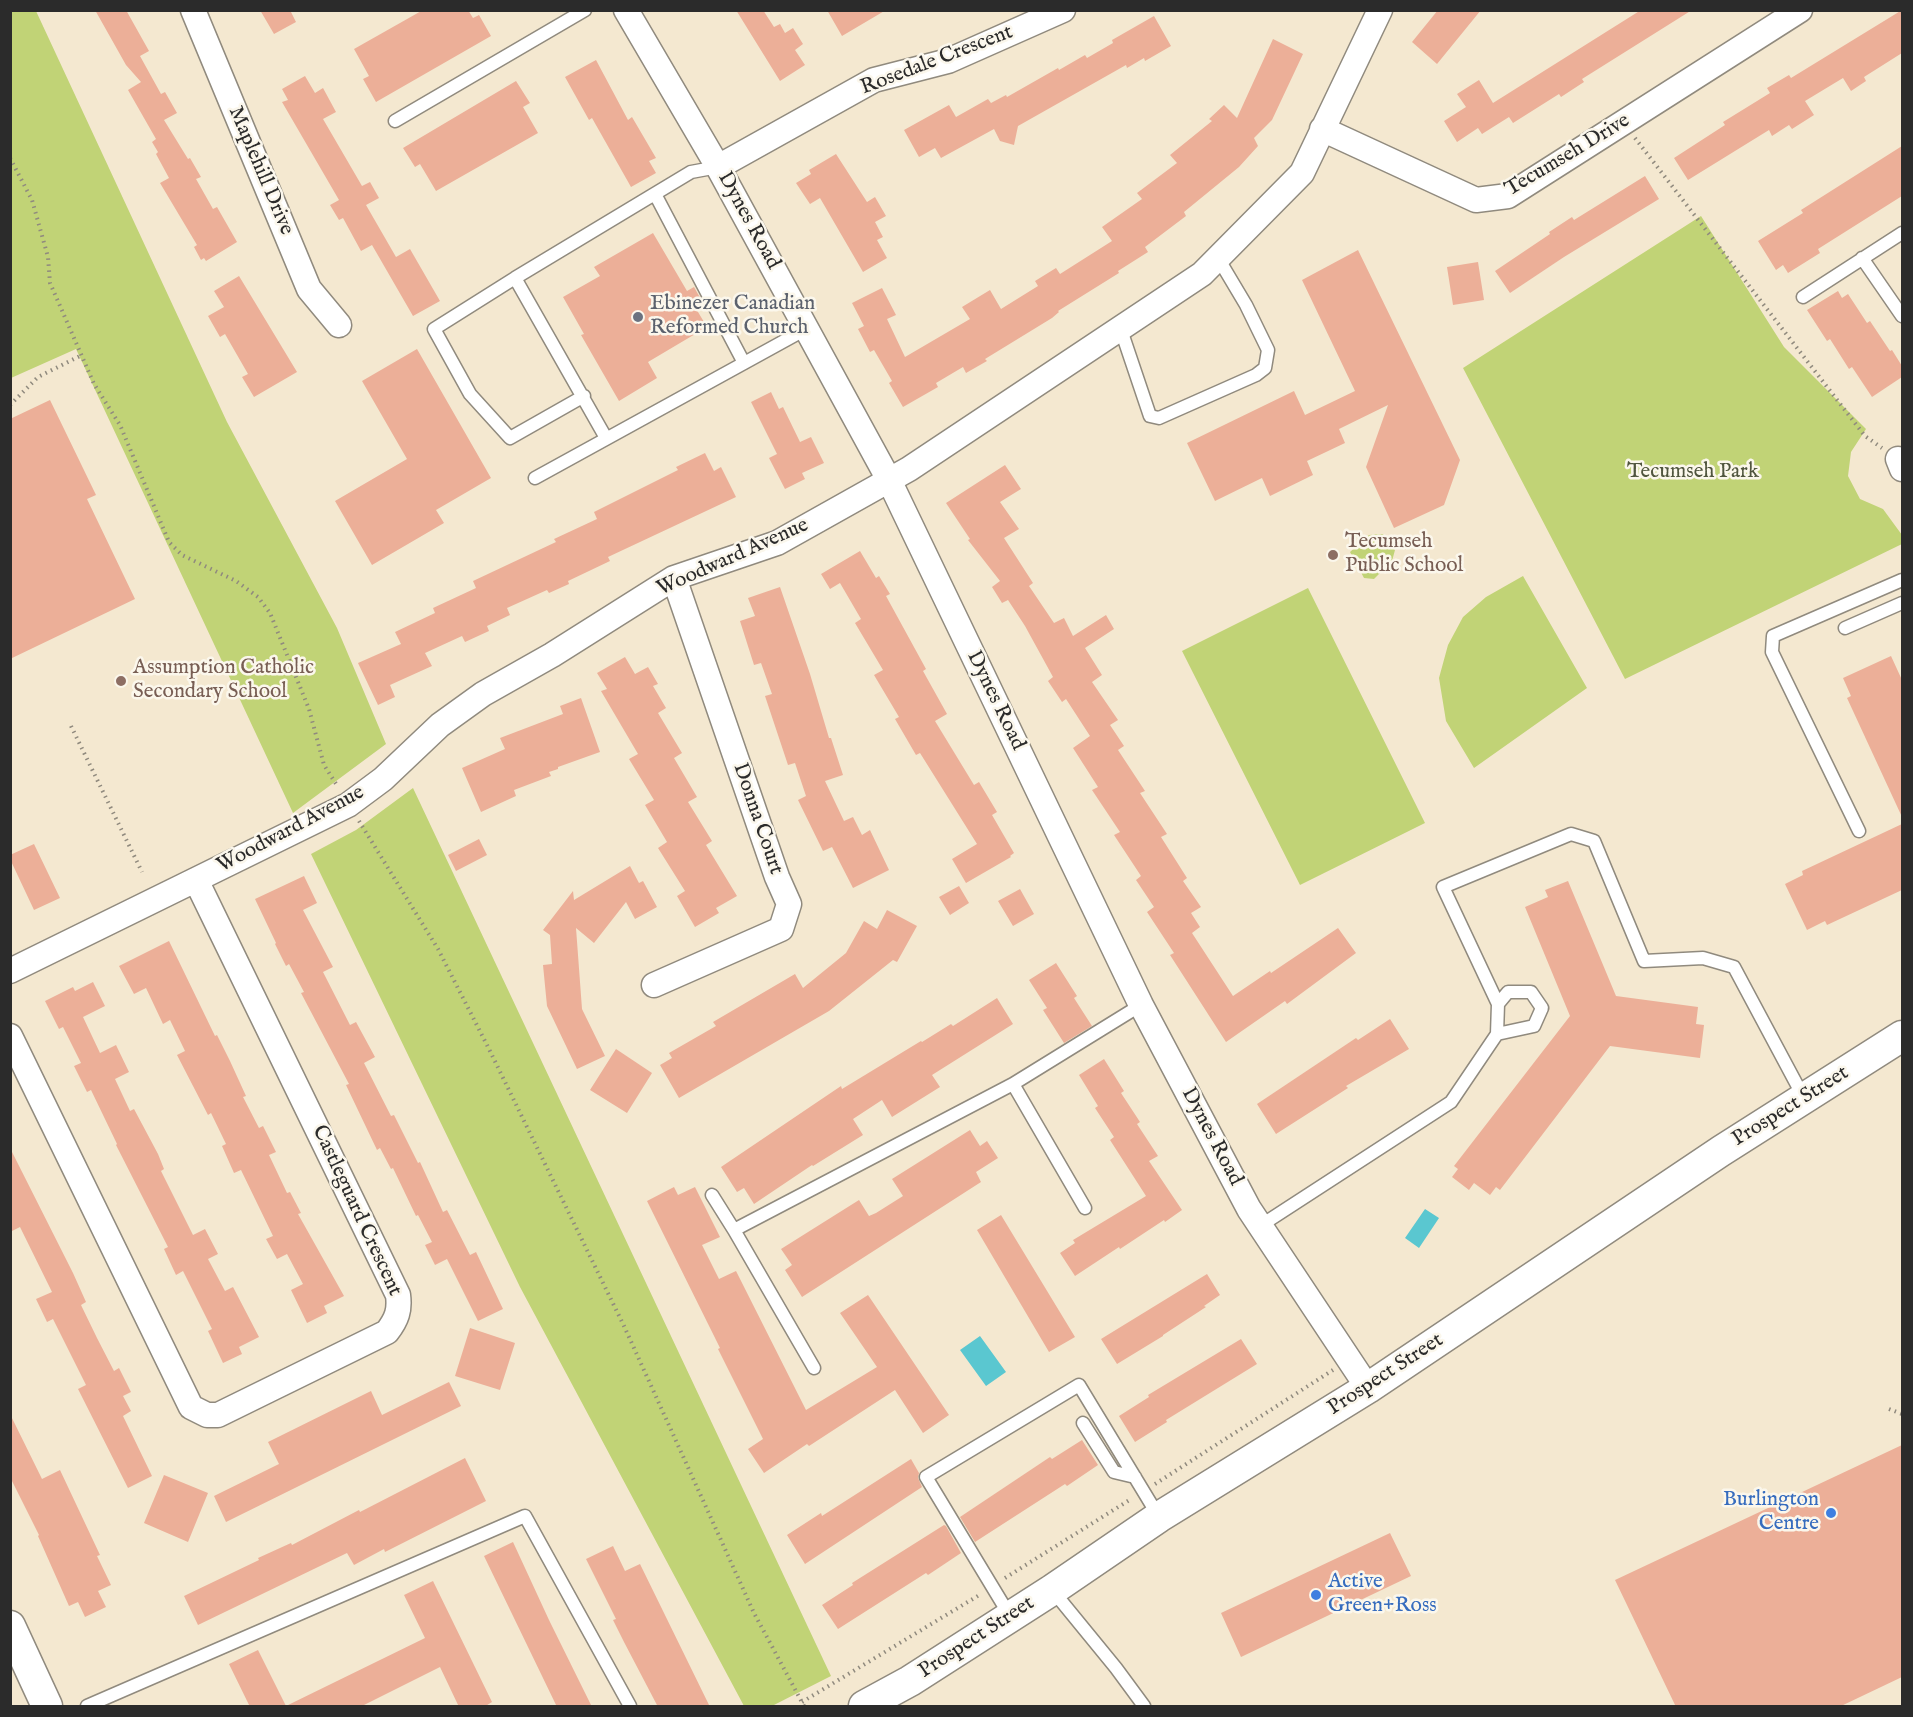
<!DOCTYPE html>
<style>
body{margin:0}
#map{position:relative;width:1913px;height:1717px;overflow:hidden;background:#f4e8d0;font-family:"IM FELL English",serif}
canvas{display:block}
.frame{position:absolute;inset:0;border:12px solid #2b2b2b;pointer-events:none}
</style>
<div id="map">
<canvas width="1913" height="1717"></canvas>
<div class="frame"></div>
</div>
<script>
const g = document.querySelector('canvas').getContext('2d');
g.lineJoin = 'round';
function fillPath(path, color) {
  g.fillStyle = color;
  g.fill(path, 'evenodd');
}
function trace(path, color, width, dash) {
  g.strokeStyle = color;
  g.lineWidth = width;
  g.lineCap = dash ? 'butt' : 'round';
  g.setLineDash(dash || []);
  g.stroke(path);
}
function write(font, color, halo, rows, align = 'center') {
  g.font = font + ' "IM FELL English",serif';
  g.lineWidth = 5;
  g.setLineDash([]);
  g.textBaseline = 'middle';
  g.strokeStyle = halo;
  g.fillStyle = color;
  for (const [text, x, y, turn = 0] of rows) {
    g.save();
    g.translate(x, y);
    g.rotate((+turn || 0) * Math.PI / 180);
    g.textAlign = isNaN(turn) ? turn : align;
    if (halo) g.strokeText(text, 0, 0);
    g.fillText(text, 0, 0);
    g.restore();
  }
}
fillPath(new Path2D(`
 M10,11H36L227,422L337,628L386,744L293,813L76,349L11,378Z
 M1701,216L1784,347L1866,429L1851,452L1848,476L1860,499L1883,509L1902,535V544L1625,679L1463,368Z
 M1383,534L1395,550L1392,561L1374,579L1364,578L1350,552L1369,535Z
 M1523,576L1587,688L1474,768L1446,721L1439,678L1448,645L1463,617L1486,597Z
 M1308,588L1425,823L1300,885L1182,651Z
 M413,788L831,1676L772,1706H744L520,1287L311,854L356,830Z`), '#c1d376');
fillPath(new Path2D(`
 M1425,1209L1439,1218L1419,1248L1405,1238Z
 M980,1336L1006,1372L986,1386L960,1350Z`), '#5ac7d0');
fillPath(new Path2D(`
 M95,10H126L149,51L140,56L161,94L165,92L177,113L164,120L188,159L190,158L201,177L196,179L213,209L217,207L237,242L206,261L204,258L201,260L194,247L197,245L160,183L169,178L156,154L158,152L152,142L156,139L128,90L141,82L126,65Z
 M260,10H290L296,22L274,34Z
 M423,10H468L473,18L479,15L491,36L376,102L363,79L369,76L354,49Z
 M736,10H763L774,27L780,24L785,33L793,28L803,44L795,50L805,65L780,81Z
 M827,10H886L842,36Z
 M1438,10H1481L1437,64L1412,42Z
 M1641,10H1692L1582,79L1584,82L1561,97L1559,94L1513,123L1509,117L1482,134L1478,128L1457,142L1444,121L1466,107L1457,94L1479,80L1493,103Z
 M1902,10V53L1864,77L1866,81L1851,91L1843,78L1805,101L1814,115L1792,129L1789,125L1772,136L1769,130L1688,180L1674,158L1725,125L1723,122L1770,93L1767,88L1789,75L1791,78Z
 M1154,16L1171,46L1145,61L1144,58L1127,68L1126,65L1018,126L1014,145L1000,141L994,129L941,158L935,148L919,157L904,130L949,105L956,117L988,99L991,103L1006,95L1007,97L1058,68L1059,70L1085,55L1087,58L1113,43L1112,40Z
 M1273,39L1303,54L1272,120L1254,138L1258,146L1239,167L1184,212L1186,216L1145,247L1148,252L1118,271L1119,273L1058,311L1059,312L1052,318L985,359L987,361L966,373L963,367L936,383L938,387L903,407L889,383L892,381L874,350L870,352L858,329L864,326L852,303L882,288L896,315L887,319L905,357L970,319L962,307L990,290L1001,309L1038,286L1035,281L1056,268L1060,274L1112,241L1102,227L1142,199L1137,193L1177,163L1170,155L1212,121L1209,119L1224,105L1237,118Z
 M596,60L628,120L632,117L656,158L649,161L656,173L631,187L592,118L589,120L565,77Z
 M305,76L315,93L323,88L336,112L323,119L362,186L370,182L379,198L366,205L396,257L410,249L440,301L413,316L372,245L361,251L343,218L339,220L330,205L339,200L282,102L288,100L282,89Z
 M516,81L530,103L523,107L538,133L436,191L420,164L415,167L403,148Z
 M1902,146V196L1818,249L1820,253L1788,273L1783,265L1776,270L1758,241L1803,213L1801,210Z
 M836,154L867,202L875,197L886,216L875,222L883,237L877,240L887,258L863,272L820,198L810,204L796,183L811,174L809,170Z
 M1645,176L1659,199L1564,257L1510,293L1495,271L1550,234L1549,232L1572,217L1574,220Z
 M653,233L687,291L694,287L703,303L695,307L707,327L648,362L657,378L619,401L581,335L584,334L563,297L600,276L594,267Z
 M1358,250L1460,460L1444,505L1394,528L1366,467L1388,405L1339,429L1345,443L1307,461L1313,475L1270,496L1262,478L1215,501L1187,443L1294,391L1305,415L1355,391L1302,280Z
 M1478,262L1484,300L1453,305L1447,267Z
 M239,276L297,372L254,397L242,377L248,374L225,334L220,337L208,316L224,307L214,291Z
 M1838,291L1842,298L1848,294L1867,323L1870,321L1890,351L1892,350L1902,366V377L1872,397L1852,367L1849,369L1830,339L1827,341L1807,310Z
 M417,349L491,478L436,510L444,523L372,565L335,501L407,459L362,381Z
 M771,392L779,409L783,407L800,442L811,437L824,463L802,473L805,479L785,489L769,458L777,454L751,402Z
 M50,400L96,495L87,499L135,599L10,659V419Z
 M705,453L714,471L721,467L736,497L608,557L610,561L568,581L569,584L549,593L547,590L507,608L510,615L487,626L489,631L465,642L462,636L425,653L432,666L390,685L395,697L378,705L358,663L401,644L395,632L435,613L433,608L476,588L473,581L556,542L554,539L597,519L594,512L678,470L676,467Z
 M1005,465L1021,489L1000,502L1019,529L1004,538L1033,583L1029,586L1054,623L1064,618L1073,636L1106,615L1114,629L1085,648L1102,675L1092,682L1118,720L1110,725L1124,746L1118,750L1145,791L1140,793L1167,834L1161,837L1187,878L1183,881L1201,907L1191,913L1200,927L1192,933L1233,996L1270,971L1271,973L1338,928L1356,953L1287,1004L1285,1001L1226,1042L1170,955L1174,953L1147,912L1154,907L1136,880L1141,876L1114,835L1120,832L1092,790L1098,787L1073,748L1090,736L1066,699L1062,702L1048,681L1053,677L1025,626L1008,600L1002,603L992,587L1000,581L968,540L970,539L946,503Z
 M860,551L876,578L879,576L890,594L886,596L926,669L923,671L947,714L935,721L974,785L979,782L997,812L992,815L1014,853L1010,856L1011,857L966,883L952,859L977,844L920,753L916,755L895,719L899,717L874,675L883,670L855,623L861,619L840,583L830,589L821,574Z
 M780,587L810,674L829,738H831L843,775L825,781L844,821L853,817L862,835L870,830L889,870L853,888L832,847L823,851L798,800L806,796L795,763L788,765L765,696L772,694L761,663L754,665L740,621L755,616L748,598Z
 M1891,656L1902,680V817L1847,698L1851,696L1843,678Z
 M625,657L635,674L648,667L658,684L653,686L666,708L658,713L682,753L674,758L697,797L688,802L712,841L706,845L737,896L716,908L719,913L695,927L677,896L685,891L658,848L667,842L645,805L654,800L629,759L638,754L601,691L607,689L597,673Z
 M581,698L600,752L558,767V769L549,772L551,776L514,790L516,796L481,812L462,768L505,749L500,738L563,714L560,706Z
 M1902,824V890L1827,925L1825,921L1807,930L1785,884L1803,875L1802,871Z
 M479,839L487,855L456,871L448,855Z
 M34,844L60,898L34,910L10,859V855Z
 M630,866L639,883L643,881L657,907L635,919L626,902L594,943L576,928L582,1009L605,1056L577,1069L547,1006L543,965L552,964L550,935L543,930L573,891L574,900Z
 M304,876L317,903L303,910L333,967L323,972L350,1025L356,1022L375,1057L364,1063L391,1116L394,1115L418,1163L420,1162L443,1212L447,1210L470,1255L476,1252L503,1309L478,1321L447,1259L435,1265L425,1245L432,1242L418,1215L416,1216L393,1168L391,1169L380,1148L377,1150L346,1085L349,1084L301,993L304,992L289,964L286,966L275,944L276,943L255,899Z
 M1568,881L1616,996L1698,1007L1696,1024L1704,1025L1700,1058L1610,1046L1500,1190L1496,1187L1490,1195L1474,1183L1469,1190L1452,1177L1458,1169L1454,1166L1570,1016L1525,907L1548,897L1545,890Z
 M959,886L969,903L950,915L939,897Z
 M1020,889L1034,914L1013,926L998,901Z
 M887,910L917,926L897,962L893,960L829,1011L679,1098L660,1065L672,1058L669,1053L716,1026L713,1022L795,974L803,988L846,953L864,921L877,929Z
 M169,941L215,1036L217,1035L230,1061L246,1096L243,1097L259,1128L263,1126L276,1152L269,1155L287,1193L290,1192L301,1213L298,1214L344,1296L324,1306L327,1313L307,1323L291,1290L303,1284L287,1254L277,1259L266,1239L273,1236L241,1170L234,1173L222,1146L226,1144L211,1113L208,1115L177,1055L185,1051L170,1020L163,1024L146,988L134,994L119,966Z
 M1056,963L1077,996L1074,998L1092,1026L1064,1043L1043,1010L1047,1008L1029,980Z
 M93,982L105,1006L83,1017L100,1053L116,1045L129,1072L115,1079L130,1111L134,1109L158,1154L164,1169L161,1171L193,1235L205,1229L218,1254L208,1259L225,1291L233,1287L259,1337L239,1347L242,1354L223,1363L208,1331L212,1329L183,1271L176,1275L164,1249L168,1247L116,1145L117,1144L91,1090L87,1092L74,1066L81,1063L63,1027L59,1029L45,1001L73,987L75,991Z
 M997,998L1013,1024L932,1075L940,1087L892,1117L882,1100L853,1119L863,1135L813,1166L812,1165L754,1204L744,1188L737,1192L721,1167L841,1086L842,1089L921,1041L922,1042L951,1024L953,1026Z
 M1390,1019L1409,1049L1346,1086L1348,1088L1276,1134L1257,1104L1356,1038L1358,1040Z
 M616,1049L652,1073L627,1113L590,1090Z
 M1104,1059L1124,1091L1121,1093L1140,1122L1137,1124L1158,1156L1149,1161L1182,1210L1165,1222L1164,1220L1120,1249L1119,1247L1075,1276L1060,1253L1075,1243L1073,1240L1146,1196L1110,1140L1114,1137L1095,1108L1098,1106L1079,1075Z
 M970,1130L980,1146L987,1141L998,1158L976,1172L981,1182L802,1297L785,1270L792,1265L781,1249L859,1200L869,1216L876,1213L903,1196L892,1179Z
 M10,1148L73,1273L86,1302L81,1305L97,1338L114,1371L119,1368L131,1392L123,1396L131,1411L123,1416L152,1476L128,1488L78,1389L86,1385L53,1319L47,1322L36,1299L52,1292L20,1227L10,1232Z
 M674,1187L678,1195L695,1187L720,1237L702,1245L719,1279L736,1271L806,1410L877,1367L840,1313L868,1295L949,1415L923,1433L895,1390L809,1446L807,1444L764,1473L748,1449L763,1439L718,1349L720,1348L647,1201Z
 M1001,1215L1075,1337L1049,1352L977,1230Z
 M1207,1274L1220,1295L1204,1306L1206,1307L1163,1335V1336L1117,1364L1101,1339Z
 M470,1328L515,1343L500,1390L455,1376Z
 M1241,1339L1257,1364L1166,1420L1167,1422L1135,1442L1119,1416L1149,1397L1148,1395Z
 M449,1382L461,1406L226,1522L214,1496L279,1464L268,1442L371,1391L382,1415Z
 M10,1414L42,1479L60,1470L100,1555L97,1556L111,1585L98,1591L106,1607L85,1617L78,1602L69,1606L38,1536L39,1535L10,1477Z
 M1082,1440L1098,1465L1067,1486L1065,1484L975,1542L960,1517L1050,1457L1052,1459Z
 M1902,1445V1677L1839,1707H1676L1615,1580Z
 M465,1458L486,1501L385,1552L384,1549L354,1565L347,1553L198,1625L184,1596L259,1560L258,1558L291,1543L292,1545L359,1510L360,1512Z
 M911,1459L919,1473L918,1478L922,1487L805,1564L787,1535L821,1513L822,1516Z
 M164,1475L208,1493L188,1542L144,1523Z
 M944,1525L946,1526L961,1553L928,1575L926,1573L838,1629L822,1605L853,1585L852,1583Z
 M1390,1533L1411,1576L1241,1657L1221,1613Z
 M513,1542L549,1620L592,1707H557L484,1556Z
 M613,1546L625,1571L640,1564L710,1707H658L624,1642L613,1620L616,1619L586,1559Z
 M433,1581L492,1702L484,1707H459L440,1667L360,1707H250L229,1664L258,1650L286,1706L425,1638L404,1595Z`), '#ecaf98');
const service = new Path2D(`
 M395,121L585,10
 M655,194L744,363
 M1862,258L1902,316
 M515,278L434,329L470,394L510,438L584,396
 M1803,297L1902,233
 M1121,330L1150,416L1159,418L1256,375L1265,368L1268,350L1246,305L1218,258
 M606,438L515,278L691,172L718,167
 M535,478L806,329
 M1845,628L1902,603
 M1859,831L1772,652L1773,636L1902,580
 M1498,1004L1443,887L1571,834L1594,841L1644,961L1703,958L1734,967L1804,1098
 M1013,1084L1085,1208
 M712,1195L734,1230L814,1368
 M1260,1226L1451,1102L1497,1034L1534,1026L1542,1008L1531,992H1508L1498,1004L1497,1034
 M734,1230L1013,1084L1141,1005
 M1083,1423L1114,1472L1135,1477
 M1053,1591L1116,1668L1144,1706
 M1010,1616L926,1477L1079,1385L1159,1517
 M87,1706L525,1516L630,1706`);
const minor = new Path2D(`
 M193,10L309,289L339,325
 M626,10L718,167L889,480L1141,1005L1249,1209L1368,1388
 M1322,129L1476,200L1508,196L1800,10
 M718,167L874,80L948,61L1063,10
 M1898,459L1902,469
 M10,971L348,805L383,779L440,725L483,694L552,655L674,578L777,543L909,469L1202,274L1302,173L1380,10
 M654,985L781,929L789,904L777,877L674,578
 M10,1036L191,1407L207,1415H218L387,1332C397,1319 400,1310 398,1295L196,880`);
const tertiary = new Path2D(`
 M10,1626L47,1706
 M864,1706L910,1681L1052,1590L1159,1517L1368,1388L1721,1151L1902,1036`);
trace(service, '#908a7e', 15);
trace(minor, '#908a7e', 27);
trace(tertiary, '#908a7e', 33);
trace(new Path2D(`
 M1635,138L1865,436L1882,448
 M10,158L32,200L48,257L50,283L94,384L120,425L169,542L182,555L236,581L258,597L270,613L309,709L324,765L338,787
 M10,405L38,377L82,355
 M71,726L142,872
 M359,821L438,949L487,1045L624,1326L754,1613L804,1706
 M1889,1409L1902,1414
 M1155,1484L1333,1370
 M1005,1578L1131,1499
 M802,1702L981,1594`), '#908a7e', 4, [1.5, 4.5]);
trace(service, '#fff', 12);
trace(minor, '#fff', 24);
trace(tertiary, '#fff', 30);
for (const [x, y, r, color] of [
 [638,317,6,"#6b7280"],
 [1333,555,6,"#8d6e63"],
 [121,681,6,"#8d6e63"],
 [1831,1513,6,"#3f7fe0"],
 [1316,1595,6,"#3f7fe0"]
]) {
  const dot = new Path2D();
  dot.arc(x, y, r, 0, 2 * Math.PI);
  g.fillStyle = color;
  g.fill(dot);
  trace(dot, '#fbf7ec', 2);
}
write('21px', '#2b2b2b', '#fbf7ec', [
 ["Rosedale Crescent",937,61,-21],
 ["Tecumseh Drive",1568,156,-31],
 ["Maplehill Drive",260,171,67],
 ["Dynes Road",748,221,61],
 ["Woodward Avenue",733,558,-24],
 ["Dynes Road",995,701,64],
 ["Donna Court",757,819,71],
 ["Woodward Avenue",291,830,-28],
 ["Prospect Street",1791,1107,-32],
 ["Dynes Road",1211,1137,62],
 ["Castleguard Crescent",356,1211,65],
 ["Prospect Street",1386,1375,-33],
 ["Prospect Street",977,1638,-33]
]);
write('21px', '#5b616d', '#fbf7ec', [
 ["Ebinezer Canadian",650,305],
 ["Reformed Church",650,329]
], 'left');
write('21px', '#50553e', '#fbf7ec', [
 ["Tecumseh Park",1693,473]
]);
write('21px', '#785e54', '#fbf7ec', [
 ["Tecumseh",1345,543],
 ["Public School",1345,567],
 ["Assumption Catholic",133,669],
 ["Secondary School",133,693]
], 'left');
write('21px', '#366cbe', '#fbf7ec', [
 ["Burlington",1819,1501],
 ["Centre",1819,1525],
 ["Active",1328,1583,"left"],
 ["Green+Ross",1328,1607,"left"]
], 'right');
</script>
